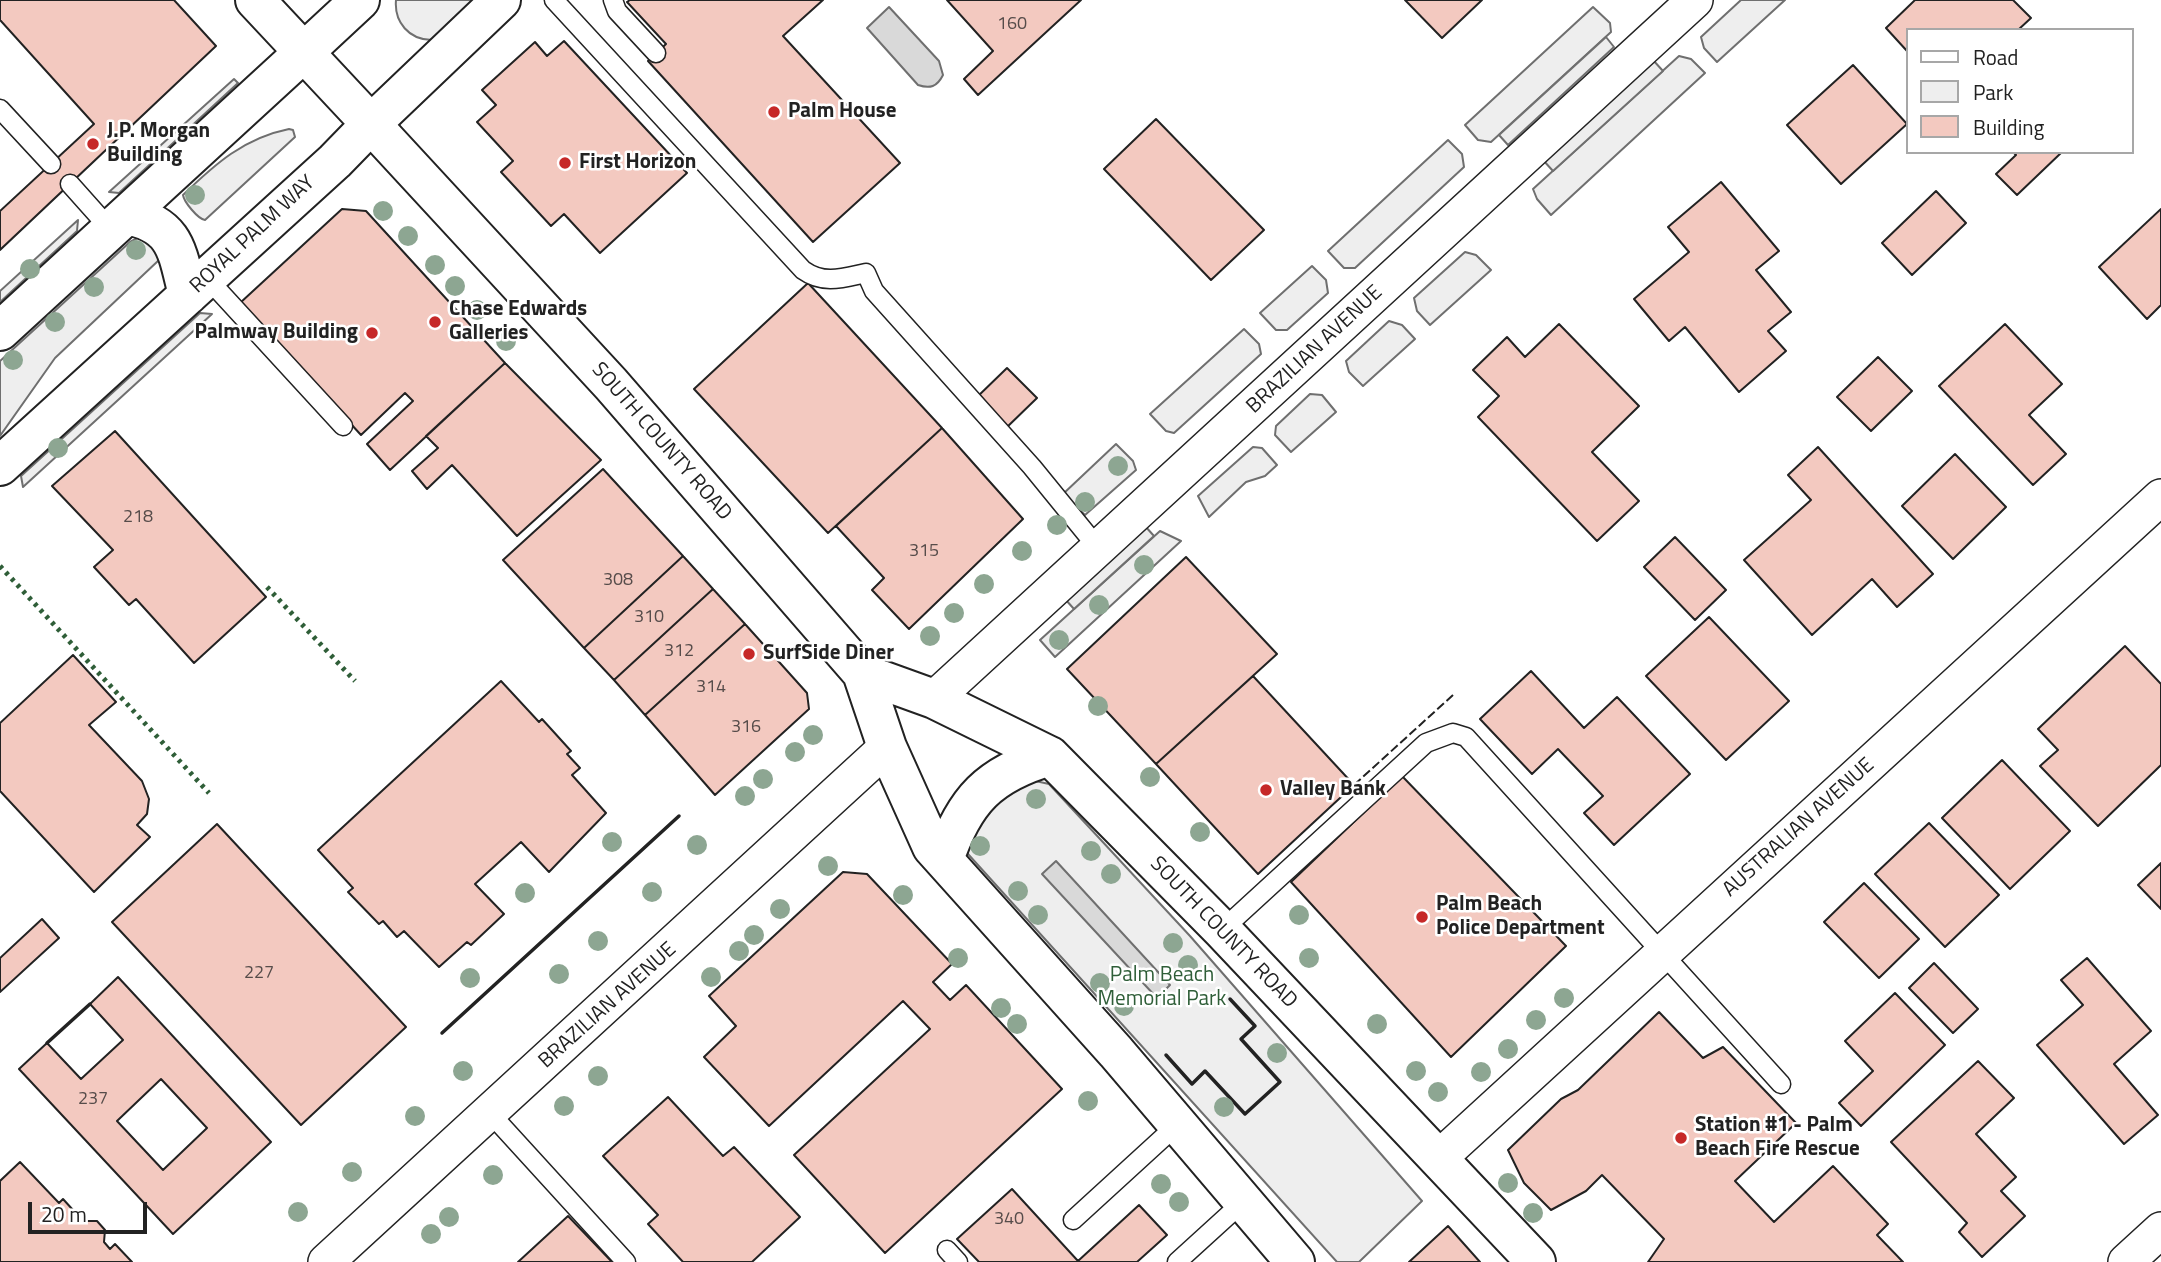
<!DOCTYPE html>
<style>
body{margin:0}
#map{position:relative;width:2161px;height:1262px;overflow:hidden;background:#fff;font-family:"Titillium Web",sans-serif}
canvas{display:block}
.legend{position:absolute;left:1906px;top:28px;width:228px;height:126px;box-sizing:border-box;background:#fff;border:2px solid #a7a7a7;margin:0;padding:9px 12px;list-style:none;font-size:21px;color:#222}
.legend li{display:flex;align-items:center;gap:14px;height:35px}
.legend b{width:35px;border:2px solid #a7a7a7}
.scale{position:absolute;left:28px;top:1202px;width:119px;height:32px;box-sizing:border-box;border:4px solid #222;border-top:0;padding-left:9px;font-size:21px;line-height:24px;white-space:nowrap;color:#222;-webkit-text-stroke:5px #fff;paint-order:stroke}
</style>
<div id="map">
<canvas width="2161" height="1262"></canvas>
<ul class="legend">
<li><b style="height:9px;background:#fff"></b>Road</li>
<li><b style="height:19px;background:#eee"></b>Park</li>
<li><b style="height:19px;background:#f3c9c0"></b>Building</li>
</ul>
<div class="scale">20 m</div>
</div>
<script>
const g = document.querySelector('canvas').getContext('2d');
g.lineJoin = 'round';
function fillPath(path, color) {
  g.fillStyle = color;
  g.fill(path, 'evenodd');
}
function trace(path, color, width, dash) {
  g.strokeStyle = color;
  g.lineWidth = width;
  g.lineCap = dash ? 'butt' : 'round';
  g.setLineDash(dash || []);
  g.stroke(path);
}
function write(font, color, halo, rows, align = 'center') {
  g.font = font + ' "Titillium Web",sans-serif';
  g.lineWidth = 5;
  g.setLineDash([]);
  g.textBaseline = 'middle';
  g.strokeStyle = halo;
  g.fillStyle = color;
  for (const [text, x, y, turn = 0] of rows) {
    g.save();
    g.translate(x, y);
    g.rotate((+turn || 0) * Math.PI / 180);
    g.textAlign = isNaN(turn) ? turn : align;
    if (halo) g.strokeText(text, 0, 0);
    g.fillText(text, 0, 0);
    g.restore();
  }
}
const green = new Path2D(`
 M396,0H488L432,40C409,40 394,22 396,0Z
 M1741,0H1785L1717,62L1704,48L1701,37Z
 M1593,7L1610,23L1611,32L1491,142L1478,140L1465,125Z
 M1679,56L1691,59L1705,73L1551,215L1537,199L1533,189Z
 M234,79L238,83L119,193L109,192Z
 M289,129L293,130L295,137L205,220C198,219 184,202 183,195C215,164 244,138 289,129Z
 M1448,140L1462,154L1464,167L1355,268H1344L1328,251Z
 M78,220L77,231L0,302V291Z
 M141,236L161,254L159,260L55,358L0,436V361L130,242Z
 M1465,252L1476,255L1491,270L1430,325L1417,311L1414,298Z
 M1312,266L1326,280L1328,293L1287,330H1276L1260,313Z
 M200,313L212,314L23,487L21,476Z
 M1389,321L1402,325L1415,339L1363,386L1349,372L1346,361Z
 M1244,329L1259,344L1261,354L1174,433L1166,431L1150,414Z
 M1310,394L1322,395L1336,412L1291,452L1275,435L1276,426Z
 M1116,444L1133,461L1136,470L1085,515L1063,494Z
 M1253,447L1262,448L1277,465L1265,476L1246,482L1209,517L1198,496Z
 M1160,531L1181,541L1055,657L1040,640Z
 M1031,780L1049,784L1190,936L1422,1201L1359,1262H1337L968,854C965,822 1007,795 1031,780Z`);
fillPath(green, '#eee');
trace(green, '#6f6f6f', 2);
const parking = new Path2D(`
 M1606,37L1614,47L1508,145L1499,135Z
 M1653,60L1663,71L1553,171L1543,160Z
 M1145,526L1154,536L1074,609L1065,599Z`);
fillPath(parking, '#ededed');
trace(parking, '#6f6f6f', 2);
const water = new Path2D(`
 M889,7L939,61L943,75C937,87 930,89 918,85L867,28Z
 M1056,861L1170,985L1157,998L1042,874Z`);
fillPath(water, '#d9d9d9');
trace(water, '#6f6f6f', 2);
const building = new Path2D(`
 M0,0H174L216,46L0,250V211L94,124L0,20Z
 M630,0H823L783,36L900,163L813,242L648,61L666,44L627,2Z
 M947,0H1081L978,95L964,79L993,51Z
 M1405,0H1482L1442,38Z
 M1915,0H2013L2031,18L2018,30H1907V51L1886,28Z
 M564,41L687,173L600,253L564,214L551,226L501,172L513,161L477,122L496,105L482,90L535,42L547,56Z
 M1853,65L1907,124L1841,184L1787,125Z
 M1156,119L1264,230L1211,280L1104,169Z
 M2013,152H2062L2017,195L1996,174L2016,155Z
 M1721,182L1779,251L1756,270L1791,312L1768,331L1786,351L1739,392L1685,327L1669,341L1634,299L1689,252L1668,227Z
 M1936,191L1966,223L1912,275L1882,243Z
 M342,209L366,211L505,363L390,470L367,444L413,401L405,393L361,435L240,303Z
 M2161,209V305L2147,319L2099,267Z
 M808,283L942,428L828,533L694,389Z
 M1559,324L1639,406L1592,452L1639,501L1597,541L1478,417L1499,396L1473,370L1507,337L1525,357Z
 M2005,324L2062,384L2029,415L2066,454L2033,485L1939,386Z
 M1878,357L1912,391L1871,431L1837,397Z
 M505,363L601,460L517,536L452,465L427,489L412,471L438,448L426,436Z
 M1007,368L1037,398L1004,430L975,399Z
 M942,428L1023,519L909,629L872,590L884,578L836,526Z
 M115,431L266,597L194,663L136,599L129,605L94,567L113,550L52,486Z
 M1818,447L1933,574L1897,607L1872,579L1812,635L1744,560L1811,500L1788,475Z
 M1955,454L2006,507L1953,559L1902,506Z
 M603,469L683,556L584,648L503,560Z
 M1675,537L1726,590L1695,620L1644,567Z
 M683,556L713,589L614,680L584,648Z
 M1186,557L1277,654L1156,764L1067,669Z
 M713,589L745,624L645,715L614,680Z
 M1709,617L1789,701L1726,760L1646,676Z
 M745,624L807,693L809,709L715,795L645,715Z
 M2125,646L2161,684V765L2098,826L2040,766L2058,750L2038,729Z
 M73,655L116,702L89,725L142,781L149,799L147,814L137,825L150,837L94,892L0,791V723Z
 M1531,671L1584,728L1617,697L1690,774L1614,845L1584,813L1603,796L1558,749L1532,774L1480,719Z
 M1253,676L1354,785L1258,874L1156,764Z
 M501,681L539,722L542,719L571,751L567,754L580,768L572,775L606,813L549,872L521,842L475,884L504,914L471,945L467,942L439,967L404,931L397,937L383,921L379,924L348,892L353,888L318,850Z
 M2002,760L2070,831L2010,889L1942,818Z
 M1402,776L1566,946L1451,1057L1291,882Z
 M1929,823L1999,895L1945,947L1875,874Z
 M217,824L406,1027L301,1125L112,922Z
 M2161,863V909L2138,885Z
 M843,872L867,874L952,964L933,982L950,1000L966,985L1062,1089L885,1253L794,1155L930,1029L903,1001L769,1126L704,1057L736,1026L709,996Z
 M1864,883L1919,939L1879,978L1824,922Z
 M42,919L59,938L0,992V958Z
 M2087,958L2151,1031L2114,1064L2158,1115L2124,1144L2037,1045L2083,1005L2061,980Z
 M1934,963L1978,1009L1953,1033L1909,988Z
 M118,977L271,1142L173,1234L19,1069L47,1043L81,1079L123,1040L90,1004ZM161,1079L207,1128L163,1170L117,1121Z
 M1895,993L1945,1045L1861,1126L1839,1103L1873,1071L1845,1041Z
 M1659,1012L1703,1058L1723,1047L1796,1123L1735,1181L1774,1222L1833,1166L1888,1224L1877,1235L1903,1262H1648L1664,1239L1602,1175L1586,1191L1551,1210L1524,1183L1508,1150L1561,1099L1578,1090Z
 M1978,1061L2014,1098L1976,1134L2016,1177L2001,1191L2025,1216L1982,1257L1959,1232L1967,1223L1891,1142Z
 M668,1097L723,1156L734,1147L800,1217L752,1262H683L648,1224L658,1215L603,1156Z
 M20,1162L59,1203L63,1199L83,1221H97L105,1230L104,1242L110,1249L115,1244L132,1262H0V1181Z
 M1012,1189L1078,1261L1139,1205L1167,1235L1137,1262H979L957,1239Z
 M568,1216L612,1262H518Z
 M1448,1226L1480,1262H1409Z`);
fillPath(building, '#f3c9c0');
trace(building, '#222', 2);
const service = new Path2D(`
 M554,0L803,270C824,285 843,278 866,273L874,291L1032,467L1098,548
 M613,0L617,11L656,53
 M0,109L51,164
 M70,184L111,230
 M207,278L343,426
 M1222,930L1426,743L1453,733L1466,737L1781,1084
 M490,1113L626,1262
 M1073,1220L1178,1124
 M947,1250L958,1262
 M1177,1262L1244,1201`);
const minor = new Path2D(`
 M934,699L1695,0
 M1438,1159L2161,497
 M326,1262L887,747
 M2126,1262L2161,1230`);
const tertiary = new Path2D(`
 M303,53L360,0
 M371,124L501,0`);
const secondary = new Path2D(`
 M371,124L611,384L862,673L887,747L932,847L1116,1052L1295,1262
 M862,673L934,699L1050,756L1222,930L1536,1262
 M944,860C964,800 989,774 1050,756`);
const primary = new Path2D(`
 M127,215C177,225 177,252 188,295
 M0,331L303,53
 M0,466L335,161L371,124L255,0`);
trace(service, '#222', 21);
trace(minor, '#222', 38);
trace(tertiary, '#222', 42);
trace(secondary, '#222', 42);
trace(primary, '#222', 42);
trace(service, '#fff', 18);
trace(minor, '#fff', 35);
trace(tertiary, '#fff', 38);
trace(secondary, '#fff', 38);
trace(primary, '#fff', 38);
trace(new Path2D(`
 M0,566L209,793
 M267,587L355,681`), '#2f5e38', 5, [3.5, 5]);
trace(new Path2D(`
 M1354,785L1453,695`), '#222', 2, [9, 3.5]);
trace(new Path2D(`
 M442,1033L679,816
 M47,1043L90,1004
 M1166,1055L1192,1084L1205,1071L1245,1114L1280,1082L1241,1039L1255,1026L1230,999`), '#222', 3.5);
g.fillStyle = '#8da692';
for (const [x, y] of [
 [195,195],
 [383,211],
 [408,236],
 [136,250],
 [435,265],
 [30,269],
 [455,286],
 [94,287],
 [477,310],
 [55,322],
 [506,341],
 [13,360],
 [58,448],
 [1118,466],
 [1085,502],
 [1057,525],
 [1022,551],
 [1144,565],
 [984,584],
 [1099,605],
 [954,613],
 [930,636],
 [1059,640],
 [1098,706],
 [813,735],
 [795,752],
 [1150,777],
 [763,779],
 [745,796],
 [1036,799],
 [1200,832],
 [612,842],
 [697,845],
 [980,846],
 [1091,851],
 [828,866],
 [1111,874],
 [1018,891],
 [652,892],
 [525,893],
 [903,895],
 [780,909],
 [1038,915],
 [1299,915],
 [754,935],
 [598,941],
 [1173,943],
 [739,951],
 [958,958],
 [1309,958],
 [1188,965],
 [559,974],
 [711,977],
 [470,978],
 [1100,983],
 [1564,998],
 [1124,1006],
 [1001,1008],
 [1536,1020],
 [1017,1024],
 [1377,1024],
 [1508,1049],
 [1277,1053],
 [463,1071],
 [1416,1071],
 [1481,1072],
 [598,1076],
 [1438,1092],
 [1088,1101],
 [564,1106],
 [1224,1107],
 [415,1116],
 [352,1172],
 [493,1175],
 [1508,1183],
 [1161,1184],
 [1179,1202],
 [298,1212],
 [1533,1213],
 [449,1217],
 [431,1234]
]) {
  g.beginPath();
  g.arc(x, y, 10, 0, 2 * Math.PI);
  g.fill();
}
for (const [x, y, r, color] of [
 [774,112,7,"#c62828"],
 [93,144,7,"#c62828"],
 [565,163,7,"#c62828"],
 [435,322,7,"#c62828"],
 [372,333,7,"#c62828"],
 [749,654,7,"#c62828"],
 [1266,790,7,"#c62828"],
 [1422,917,7,"#c62828"],
 [1681,1138,7,"#c62828"]
]) {
  const dot = new Path2D();
  dot.arc(x, y, r, 0, 2 * Math.PI);
  g.fillStyle = color;
  g.fill(dot);
  trace(dot, '#fff', 2.5);
}
write('18px', '#564c4a', null, [
 ["160",1012,25],
 ["218",138,518],
 ["315",924,552],
 ["308",618,581],
 ["310",649,618],
 ["312",679,652],
 ["314",711,688],
 ["316",746,728],
 ["227",259,974],
 ["237",93,1100],
 ["340",1009,1220]
]);
write('bold 21px', '#222', '#fff', [
 ["Palm House",788,112],
 ["J.P. Morgan",107,132],
 ["Building",107,156],
 ["First Horizon",579,163],
 ["Chase Edwards",449,310],
 ["Galleries",449,334],
 ["Palmway Building",358,333,"right"],
 ["SurfSide Diner",763,654],
 ["Valley Bank",1280,790],
 ["Palm Beach",1436,905],
 ["Police Department",1436,929],
 ["Station #1 - Palm",1695,1126],
 ["Beach Fire Rescue",1695,1150]
], 'left');
write('21px', '#222', '#fff', [
 ["ROYAL PALM WAY",253,235,-43],
 ["BRAZILIAN AVENUE",1315,350,-43],
 ["SOUTH COUNTY ROAD",661,442,49],
 ["AUSTRALIAN AVENUE",1799,828,-42],
 ["SOUTH COUNTY ROAD",1223,933,46],
 ["BRAZILIAN AVENUE",608,1006,-42]
]);
write('21px', '#2f5e38', '#fff', [
 ["Palm Beach",1162,976],
 ["Memorial Park",1162,1000]
]);
</script>
